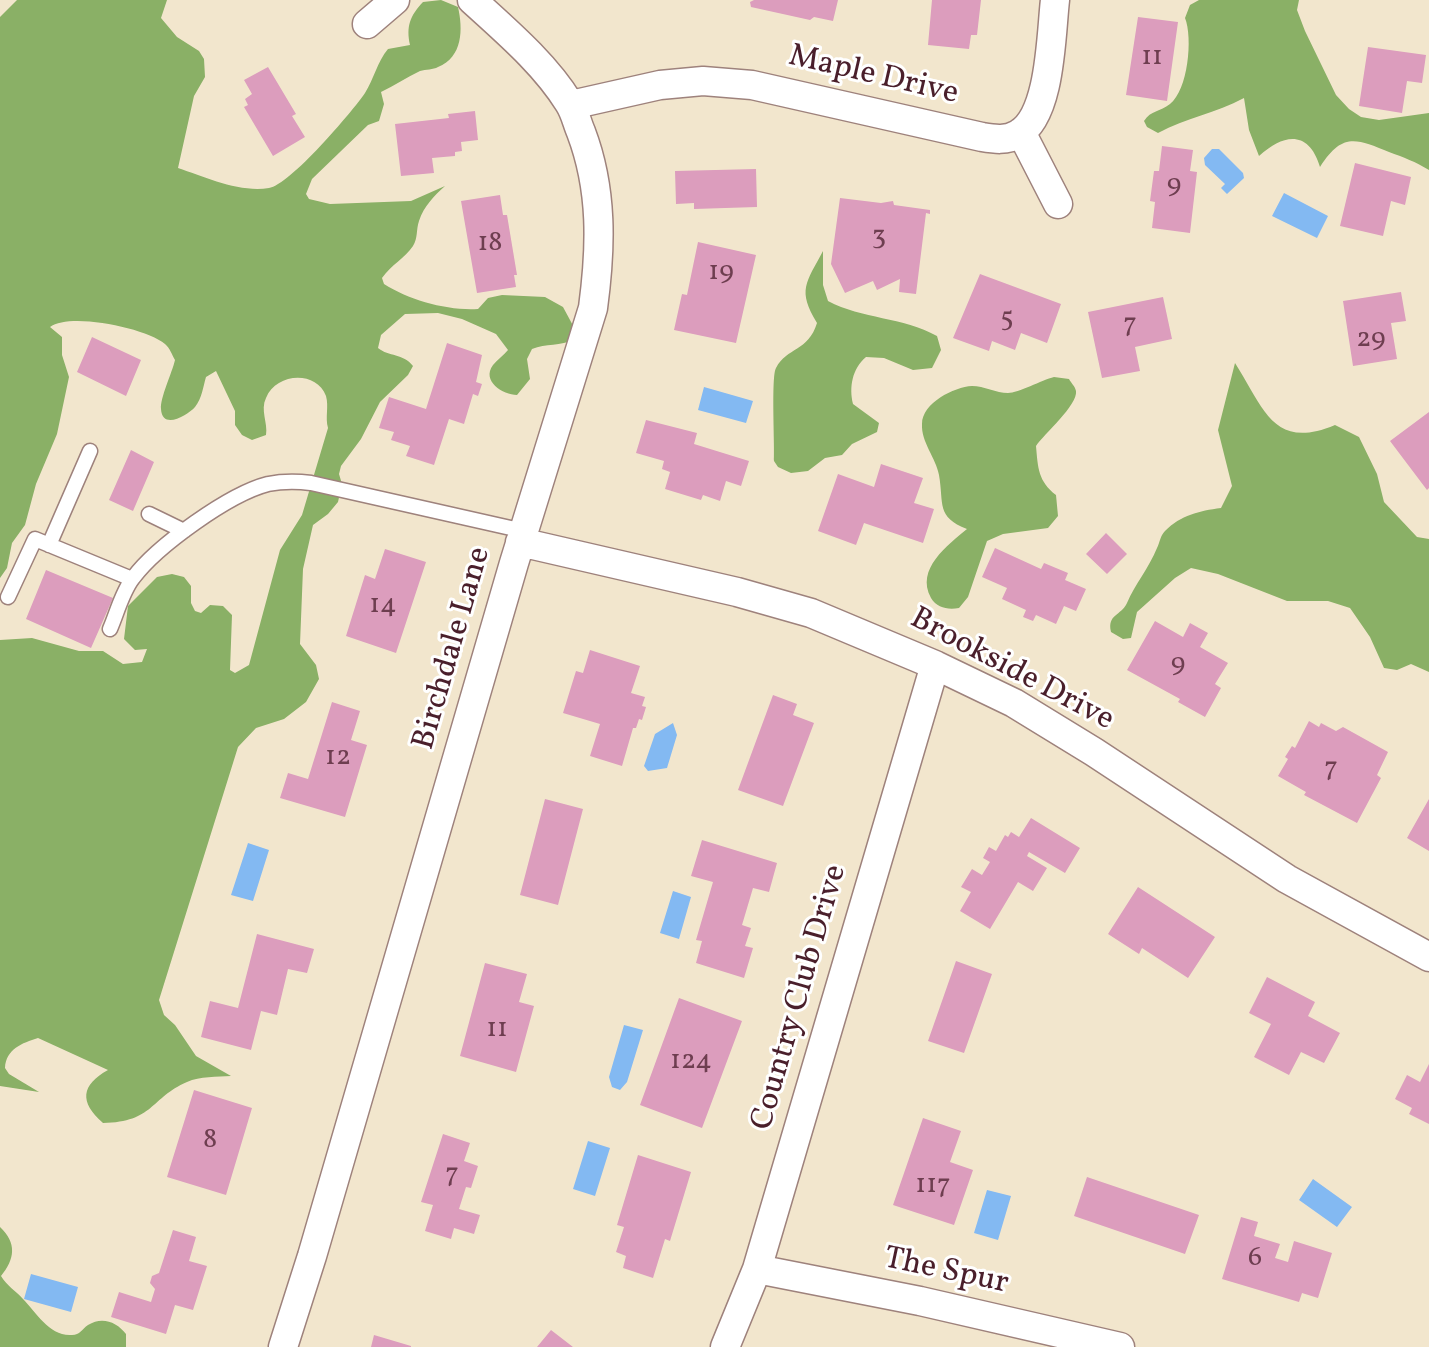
<!DOCTYPE html>
<style>
body{margin:0}
canvas{display:block;background:#f2e6cd}
</style>
<canvas width="1429" height="1347"></canvas>
<script>
const g = document.querySelector('canvas').getContext('2d');
g.lineJoin = 'round';
function fillPath(path, color) {
  g.fillStyle = color;
  g.fill(path, 'evenodd');
}
function trace(path, color, width, dash) {
  g.strokeStyle = color;
  g.lineWidth = width;
  g.lineCap = dash ? 'butt' : 'round';
  g.setLineDash(dash || []);
  g.stroke(path);
}
function write(font, color, halo, rows, align = 'center') {
  g.font = font + ' Vollkorn,serif';
  g.lineWidth = 6;
  g.setLineDash([]);
  g.textBaseline = 'middle';
  g.strokeStyle = halo;
  g.fillStyle = color;
  for (const [text, x, y, turn = 0] of rows) {
    g.save();
    g.translate(x, y);
    g.rotate((+turn || 0) * Math.PI / 180);
    g.textAlign = isNaN(turn) ? turn : align;
    if (halo) g.strokeText(text, 0, 0);
    g.fillText(text, 0, 0);
    g.restore();
  }
}
fillPath(new Path2D(`
 M17,0H167L161,18L177,37L199,51L204,59L205,77L194,96L178,168C205,177 240,193 269,188C290,185 352,112 365,93C374,79 377,62 388,49L410,45C406,26 410,16 423,2L441,0L458,7C463,29 463,57 438,67C433,70 426,69 420,71C407,77 394,86 381,92L384,104L379,121L368,125L312,179L306,194L309,199L330,204L411,201L445,186C434,196 424,206 419,221C416,230 418,238 413,246C405,258 391,265 382,278L384,284C409,300 448,311 478,309L488,298L502,295L545,297L563,307L577,333L575,339C560,347 546,343 532,349L527,359L530,379L517,395C503,395 481,381 493,365C497,360 504,355 508,350L496,334L462,319L438,313L405,314L381,335L378,348C389,357 403,353 413,366L408,375L380,402L361,439L341,466L339,474L342,484L338,502L328,514L313,525L303,569L300,644L316,665L319,679L306,702L284,719L256,728L238,747L159,1000L164,1015L175,1025L196,1056L231,1076C217,1077 200,1076 187,1082C150,1098 154,1122 103,1123C79,1102 81,1085 108,1070L38,1038C22,1043 6,1049 5,1068L9,1074L39,1092L0,1086V640L32,638L79,651H103L123,664L142,662L147,649L135,650L124,639L128,606L157,577L172,574L184,577L191,586V603L195,611L201,613L210,605L223,606L232,615L230,670L235,673L249,665L280,550L302,515L328,428C325,417 329,407 326,396C316,370 276,373 266,398C260,410 268,423 266,435L252,440L242,435L235,425V411L216,371L206,377C203,387 202,398 195,407C187,416 162,430 161,409C160,398 172,373 175,360C172,355 170,348 165,344C146,328 70,312 50,327L62,337V355L69,377L57,434L36,484L25,525L12,543L7,568L0,578V17Z
 M1199,0H1299L1297,10L1305,31L1336,95L1349,109L1361,117L1379,120L1429,113V170C1416,162 1403,157 1389,152C1355,138 1342,133 1320,167C1309,130 1284,133 1259,156L1249,130L1244,98C1216,113 1186,118 1158,133L1147,127L1144,121C1151,110 1160,112 1170,104C1188,90 1193,38 1185,18L1190,5Z
 M823,251V285L828,301C862,319 903,317 937,336L941,350L932,368L913,370L884,358L866,357C852,369 849,387 853,404L879,423L877,432L852,444L842,455L825,458L808,471L791,473L778,467L774,461C775,445 771,376 776,368C787,347 808,352 817,323C797,290 806,283 823,251Z
 M1235,363C1264,408 1273,451 1335,425L1359,437L1377,474L1384,502L1417,537L1429,539V672L1411,664L1397,670L1384,668L1370,637L1350,608L1328,601H1287L1218,574L1191,568L1175,578L1137,612L1131,638L1123,639L1111,632C1107,614 1121,616 1127,603C1135,584 1149,568 1157,548C1160,542 1160,536 1165,531C1181,515 1199,511 1221,508L1232,486L1218,430Z
 M1054,377L1069,379C1071,383 1075,386 1076,391C1078,405 1044,434 1036,446C1038,468 1038,481 1056,495L1058,516L1048,528L1003,534L987,541L968,597L959,608C948,610 937,608 931,598C915,569 948,545 967,529C936,517 944,504 939,475C936,458 921,442 922,424C922,403 954,387 972,386C984,386 996,393 1008,393C1018,393 1042,380 1054,377Z
 M0,1227C17,1243 15,1259 1,1276C7,1286 15,1290 23,1299C36,1312 50,1337 72,1335C80,1335 82,1329 88,1325C102,1316 117,1322 126,1334V1347H0Z`), '#8ab066');
fillPath(new Path2D(`
 M1212,149H1219L1243,173L1244,178L1227,194L1221,188L1225,184L1205,165L1204,158Z
 M1284,193L1328,216L1317,238L1272,216Z
 M704,387L753,401L746,423L698,410Z
 M673,723L677,735L667,768L648,771L644,766L655,734Z
 M248,843L269,850L253,901L231,895Z
 M673,891L691,897L679,939L660,933Z
 M624,1025L643,1030L627,1082L620,1090L612,1087L609,1077Z
 M588,1141L610,1148L595,1196L573,1189Z
 M1313,1179L1352,1207L1337,1227L1299,1200Z
 M987,1190L1011,1196L998,1240L974,1233Z
 M31,1274L78,1287L71,1312L24,1299Z`), '#83b9f2');
fillPath(new Path2D(`
 M754,0H838L833,21L814,17L810,20L751,7L750,2Z
 M932,0H981L977,35H971L969,49L928,45Z
 M1138,17L1178,22L1167,101L1126,95Z
 M1368,47L1426,55L1422,83L1407,81L1402,113L1359,106Z
 M268,67L296,114L292,116L305,137L273,156L244,107L248,105L245,99L252,94L244,80Z
 M475,111L478,140L461,142L462,151L455,152V156L432,158L434,173L401,176L395,124L449,118L448,114Z
 M1162,146L1193,150L1190,171L1197,172L1190,233L1152,228L1155,202L1150,201L1154,171H1159Z
 M1355,163L1411,177L1405,205L1391,201L1383,236L1340,226Z
 M756,169L757,207L694,209V203L676,204L675,171Z
 M500,195L503,215H507L517,275H514L516,287L477,293L461,201Z
 M840,198L881,203L893,201L894,205L930,210V214L926,213L916,294L899,292L900,279L877,290L873,281L845,293L831,264Z
 M698,242L756,255L736,343L674,330L682,294L687,295Z
 M980,274L1061,304L1047,343L1021,333L1015,350L992,341L989,351L953,338Z
 M1401,292L1406,321L1391,323L1397,359L1353,366L1343,301Z
 M1163,297L1172,339L1135,347L1140,371L1102,378L1088,312Z
 M92,337L141,360L126,396L77,372Z
 M447,343L482,355L476,382L482,384L478,396L473,394L464,424L449,419L434,465L406,456L410,446L391,440L394,432L379,428L389,397L426,409Z
 M1429,412V488L1427,490L1390,441Z
 M646,420L697,433L694,444L749,461L741,486L726,481L720,501L703,495L701,500L665,489L670,472L662,469L664,461L636,453Z
 M131,450L154,462L133,511L109,500Z
 M881,464L923,478L914,503L934,509L923,543L864,523L856,545L818,531L838,474L874,487Z
 M1106,533L1127,554L1107,574L1086,554Z
 M995,548L1041,569L1044,563L1068,573L1065,580L1086,589L1076,611L1064,606L1056,624L1036,615L1033,621L1023,617L1026,610L1002,599L1007,588L982,577Z
 M385,549L426,562L396,653L346,636L365,575L375,579Z
 M46,570L113,598L91,648L26,619Z
 M1155,621L1183,637L1190,623L1208,633L1200,647L1228,663L1215,684L1221,688L1205,717L1178,702L1180,699L1127,670Z
 M590,650L640,666L631,693L645,697L642,706L646,707L642,720L639,719L636,728H633L622,766L590,756L600,724L563,713L576,671L583,673Z
 M773,695L797,704L793,715L814,723L783,806L738,790Z
 M332,702L360,711L351,740L367,745L345,817L280,798L288,773L308,779Z
 M1309,721L1319,727L1321,723L1336,731L1343,727L1388,752L1377,775L1381,778L1357,823L1304,795L1306,792L1278,776L1288,759L1285,757L1292,746L1295,748Z
 M545,799L583,809L558,905L520,895Z
 M1429,799V851L1407,838Z
 M1031,818L1080,848L1065,873L1029,852L1027,856L1047,868L1033,891L1018,882L990,929L960,911L971,892L961,887L972,869L982,875L990,862L983,858L989,847L996,851L1005,835L1008,837L1011,832L1019,837Z
 M702,840L777,863L769,892L753,888L742,925L751,928L745,946L753,948L744,978L696,963L702,941L696,940L713,882L691,876Z
 M1138,887L1215,937L1188,978L1142,948L1139,954L1108,934Z
 M257,934L314,949L307,973L288,969L277,1015L261,1011L251,1050L201,1037L210,1001L238,1008Z
 M956,961L992,974L964,1053L928,1041Z
 M485,963L527,974L519,1002L534,1006L516,1072L460,1056Z
 M1267,977L1315,1002L1308,1016L1340,1033L1324,1063L1301,1052L1289,1075L1254,1057L1271,1024L1249,1013Z
 M679,998L742,1021L702,1128L640,1105Z
 M1429,1064V1124L1409,1114L1412,1108L1395,1099L1407,1075L1420,1082Z
 M194,1090L252,1108L226,1195L167,1177Z
 M923,1118L961,1131L950,1162L973,1170L954,1225L893,1205Z
 M443,1134L470,1143L464,1161L478,1166L471,1188L466,1187L459,1209L480,1215L474,1234L454,1228L451,1239L425,1231L433,1205L421,1202Z
 M638,1155L691,1172L670,1241L665,1239L653,1278L623,1268L626,1256L616,1252L624,1227L617,1225Z
 M1087,1177L1199,1215L1185,1254L1074,1216Z
 M1241,1217L1258,1222L1254,1236L1280,1244L1275,1258L1288,1262L1294,1241L1332,1253L1318,1298L1302,1293L1299,1302L1222,1279Z
 M173,1230L196,1237L189,1261L207,1266L193,1310L175,1305L166,1334L111,1317L119,1292L151,1302L155,1289L150,1283L152,1276L159,1273Z
 M551,1330L573,1347H537Z
 M374,1335L411,1346V1347H371Z`), '#dc9dbd');
const service = new Path2D(`
 M149,514L184,531
 M49,545L90,451
 M8,597L35,539L132,579
 M110,629C117,613 122,592 133,578C157,546 229,494 268,484C283,481 296,481 311,483L524,531`);
const minor = new Path2D(`
 M367,24L395,0
 M571,105L660,85L703,81L752,85L982,137C994,139 1007,141 1018,134C1051,116 1051,34 1055,0
 M1021,132L1058,204
 M520,542L737,592L811,613L935,665L1014,703L1094,752L1287,879L1429,957
 M757,1269L920,1301L1120,1347
 M283,1347L312,1256L514,563L593,308C601,248 603,190 581,132C577,123 575,112 569,103C545,64 506,31 472,0
 M725,1347L757,1269L935,665`);
trace(service, '#9e827c', 17);
trace(minor, '#9e827c', 31);
trace(service, '#fff', 14);
trace(minor, '#fff', 28);
write('28px', '#6e3e50', null, [
 ["11",1152,59],
 ["9",1174,187],
 ["3",879,239],
 ["18",490,245],
 ["19",721,274],
 ["5",1007,321],
 ["7",1130,326],
 ["29",1371,341],
 ["14",383,607],
 ["9",1178,666],
 ["12",338,759],
 ["7",1331,770],
 ["11",497,1031],
 ["124",691,1063],
 ["8",210,1142],
 ["7",452,1176],
 ["117",933,1187],
 ["6",1255,1260]
]);
write('32px', '#4a1f2b', '#fff', [
 ["Maple Drive",873,77,13],
 ["Birchdale Lane",454,649,-74],
 ["Brookside Drive",1011,671,28],
 ["Country Club Drive",801,998,-74],
 ["The Spur",946,1273,12]
]);
</script>
